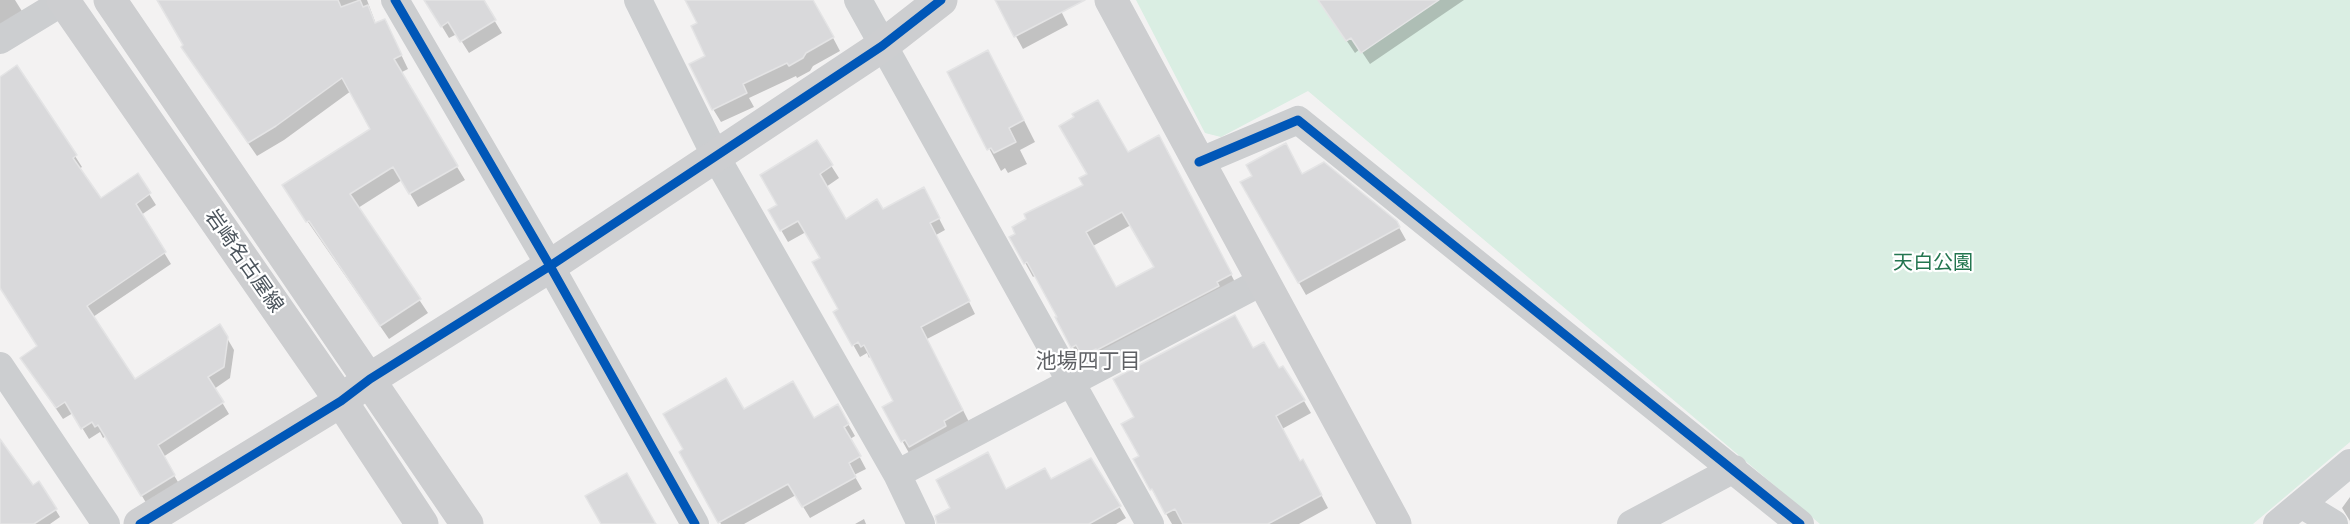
<!DOCTYPE html>
<meta charset="utf-8">
<style>
body{margin:0}
canvas{display:block;background:#f3f2f2}
</style>
<canvas width="2350" height="524"></canvas>
<script>
const g = document.querySelector('canvas').getContext('2d');
g.lineJoin = 'round';
function fillPath(path, color) {
  g.fillStyle = color;
  g.fill(path, 'evenodd');
}
function trace(path, color, width, dash) {
  g.strokeStyle = color;
  g.lineWidth = width;
  g.lineCap = dash ? 'butt' : 'round';
  g.setLineDash(dash || []);
  g.stroke(path);
}
function write(font, color, halo, rows, align = 'center') {
  g.font = font + ' "Public Sans","Noto Sans JP",sans-serif';
  g.lineWidth = 4.5;
  g.setLineDash([]);
  g.textBaseline = 'middle';
  g.strokeStyle = halo;
  g.fillStyle = color;
  for (const [text, x, y, turn = 0] of rows) {
    g.save();
    g.translate(x, y);
    g.rotate((+turn || 0) * Math.PI / 180);
    g.textAlign = isNaN(turn) ? turn : align;
    if (halo) g.strokeText(text, 0, 0);
    g.fillText(text, 0, 0);
    g.restore();
  }
}
fillPath(new Path2D(`
 M1136,0H2350V442L2253,524H1820L1308,91L1221,137L1205,133Z`), '#daeee3');
fillPath(new Path2D(`
 M0,0H15L30,24L0,45Z
 M159,0H367L376,24L385,21L408,69L400,73L465,180L418,207L402,180L358,208L428,313L389,339L292,199L372,129L351,91L284,140L257,156L191,61L183,47L185,45Z
 M426,0H482L502,33L469,53L457,34L449,38Z
 M688,0H813L840,51L813,66L810,71L797,78L796,76L749,98L754,107L721,122L713,109L707,57L699,24Z
 M996,0H1059L1060,9L1068,25L1023,49Z
 M1319,0H1464L1370,64L1360,49L1355,53Z
 M949,72L1000,73L1035,142L1020,150L1027,164L1008,173L1005,168L1001,171Z
 M0,78L75,156L82,167L79,169L100,200L137,175L156,205L141,215L171,264L93,317L134,381L227,338L234,350L230,378L214,389L229,414L163,457L181,487L148,506L106,436L103,438L100,432L89,439L73,413L63,419L29,369L38,346L0,277Z
 M816,142L839,178L826,187L846,221L930,201L945,230L936,235L975,314L927,339L969,422L909,453L884,408L895,401L871,356L869,358L867,353L860,357L835,312L840,309L822,258L806,232L788,242L770,211L779,205Z
 M1167,150L1238,288L1091,369L1085,358L1080,361L1036,275L1033,277L1011,237L1017,234L1028,220L1085,185L1127,154ZM1131,225L1156,268L1116,289L1093,246Z
 M1302,176L1396,222L1406,240L1306,295L1242,183L1254,177Z
 M1252,350L1279,370L1304,401L1311,413L1282,429L1300,463L1310,474L1328,508L1299,524H1172L1135,460L1141,456Z
 M838,406L855,436L850,439L866,469L854,475L862,489L810,518L796,495L744,524H721L681,452L744,412L814,420Z
 M0,441L32,487L39,483L60,517L50,524H0Z
 M1091,460L1126,518L1116,524H941L1006,490L1051,481Z
 M2350,497V521L2342,508Z
 M864,519L866,524H855Z`), '#0003');
const building = new Path2D(`
 M157,0H338L341,7L360,0L363,7L368,5L375,23L385,19L402,55L394,59L458,166L409,194L393,167L350,194L421,299L380,326L309,221L306,222L282,185L370,129L342,78L276,126L248,143L181,47L183,45Z
 M424,0H484L496,20L460,42L448,22L441,27Z
 M685,0H813L834,37L806,53L803,58L789,66L787,63L743,84L747,93L712,110L689,64L705,56L691,26L697,23Z
 M995,0H1085L1014,37Z
 M1318,0H1439L1361,53L1351,38L1346,41Z
 M988,50L1024,120L1009,128L1016,142L994,153L991,148L987,150L947,72Z
 M17,65L77,155L73,158L101,198L138,173L151,193L136,204L166,252L87,306L135,379L220,324L228,337L224,367L208,377L224,402L158,445L175,475L141,496L98,425L95,427L92,422L81,429L65,402L56,408L20,358L37,346L0,288V77Z
 M1098,100L1128,152L1159,135L1232,274L1217,282L1219,286L1097,350L1096,349L1082,356L1076,345L1071,348L1055,317H1057L1027,262L1024,264L1009,237L1015,234L1012,227L1026,219L1024,214L1083,185L1079,178L1087,174L1059,126L1074,117L1072,114ZM1122,212L1154,267L1116,287L1086,232Z
 M817,140L833,165L820,174L846,219L877,199L883,209L924,187L940,218L930,223L970,301L921,327L963,410L944,421L946,426L909,447L905,440L901,442L882,407L893,401L864,345L861,347L858,342L852,346L833,312L838,309L812,262L820,258L798,221L780,231L768,210L777,205L760,175Z
 M1286,143L1302,174L1324,162L1397,221L1400,227L1298,283L1240,182L1252,176L1246,165Z
 M1235,315L1253,348L1264,342L1279,368L1283,366L1305,400L1276,416L1300,461L1303,459L1322,495L1268,524H1183L1175,509L1165,514L1152,489L1150,490L1133,459L1139,456L1121,424L1134,417L1113,379Z
 M726,378L744,409L793,381L814,418L838,404L849,424L844,427L861,456L849,463L856,477L802,507L788,484L718,523L679,452L683,449L663,414Z
 M0,439L33,485L39,481L57,509L34,524H0Z
 M988,452L1006,489L1045,468L1051,479L1091,458L1121,506L1089,524H937L935,516L950,508L936,480Z
 M627,473L636,489L656,524H601L585,496Z`);
fillPath(building, '#d9d9db');
trace(building, '#e4e4e5', 1.5);
trace(new Path2D(`
 M395,0L550,266L695,524
 M638,0L716,157L897,474L921,524
 M858,0L1150,524
 M0,40L64,1
 M1199,162L1298,120L1800,524
 M0,366L106,524
 M897,474L1263,281
 M2301,504L2334,524
 M1631,524L1734,469
 M2277,524L2350,463`), '#ccced0', 28);
trace(new Path2D(`
 M63,0L341,401L422,524
 M110,0L467,524
 M1111,0L1395,524
 M140,524L341,401L370,379L550,266L882,46L941,0`), '#cdced0', 33);
trace(new Path2D(`
 M395,0L550,266L695,524
 M1199,162L1298,120L1800,524
 M140,524L341,401L370,379L550,266L882,46L941,0`), '#0057b8', 9);
write('20px', '#4b545c', '#fff', [
 ["岩崎名古屋線",244,261,55]
]);
write('20px', '#247650', '#fff', [
 ["天白公園",1933,263]
]);
write('21px', '#5f6165', '#fff', [
 ["池場四丁目",1088,362]
]);
</script>
